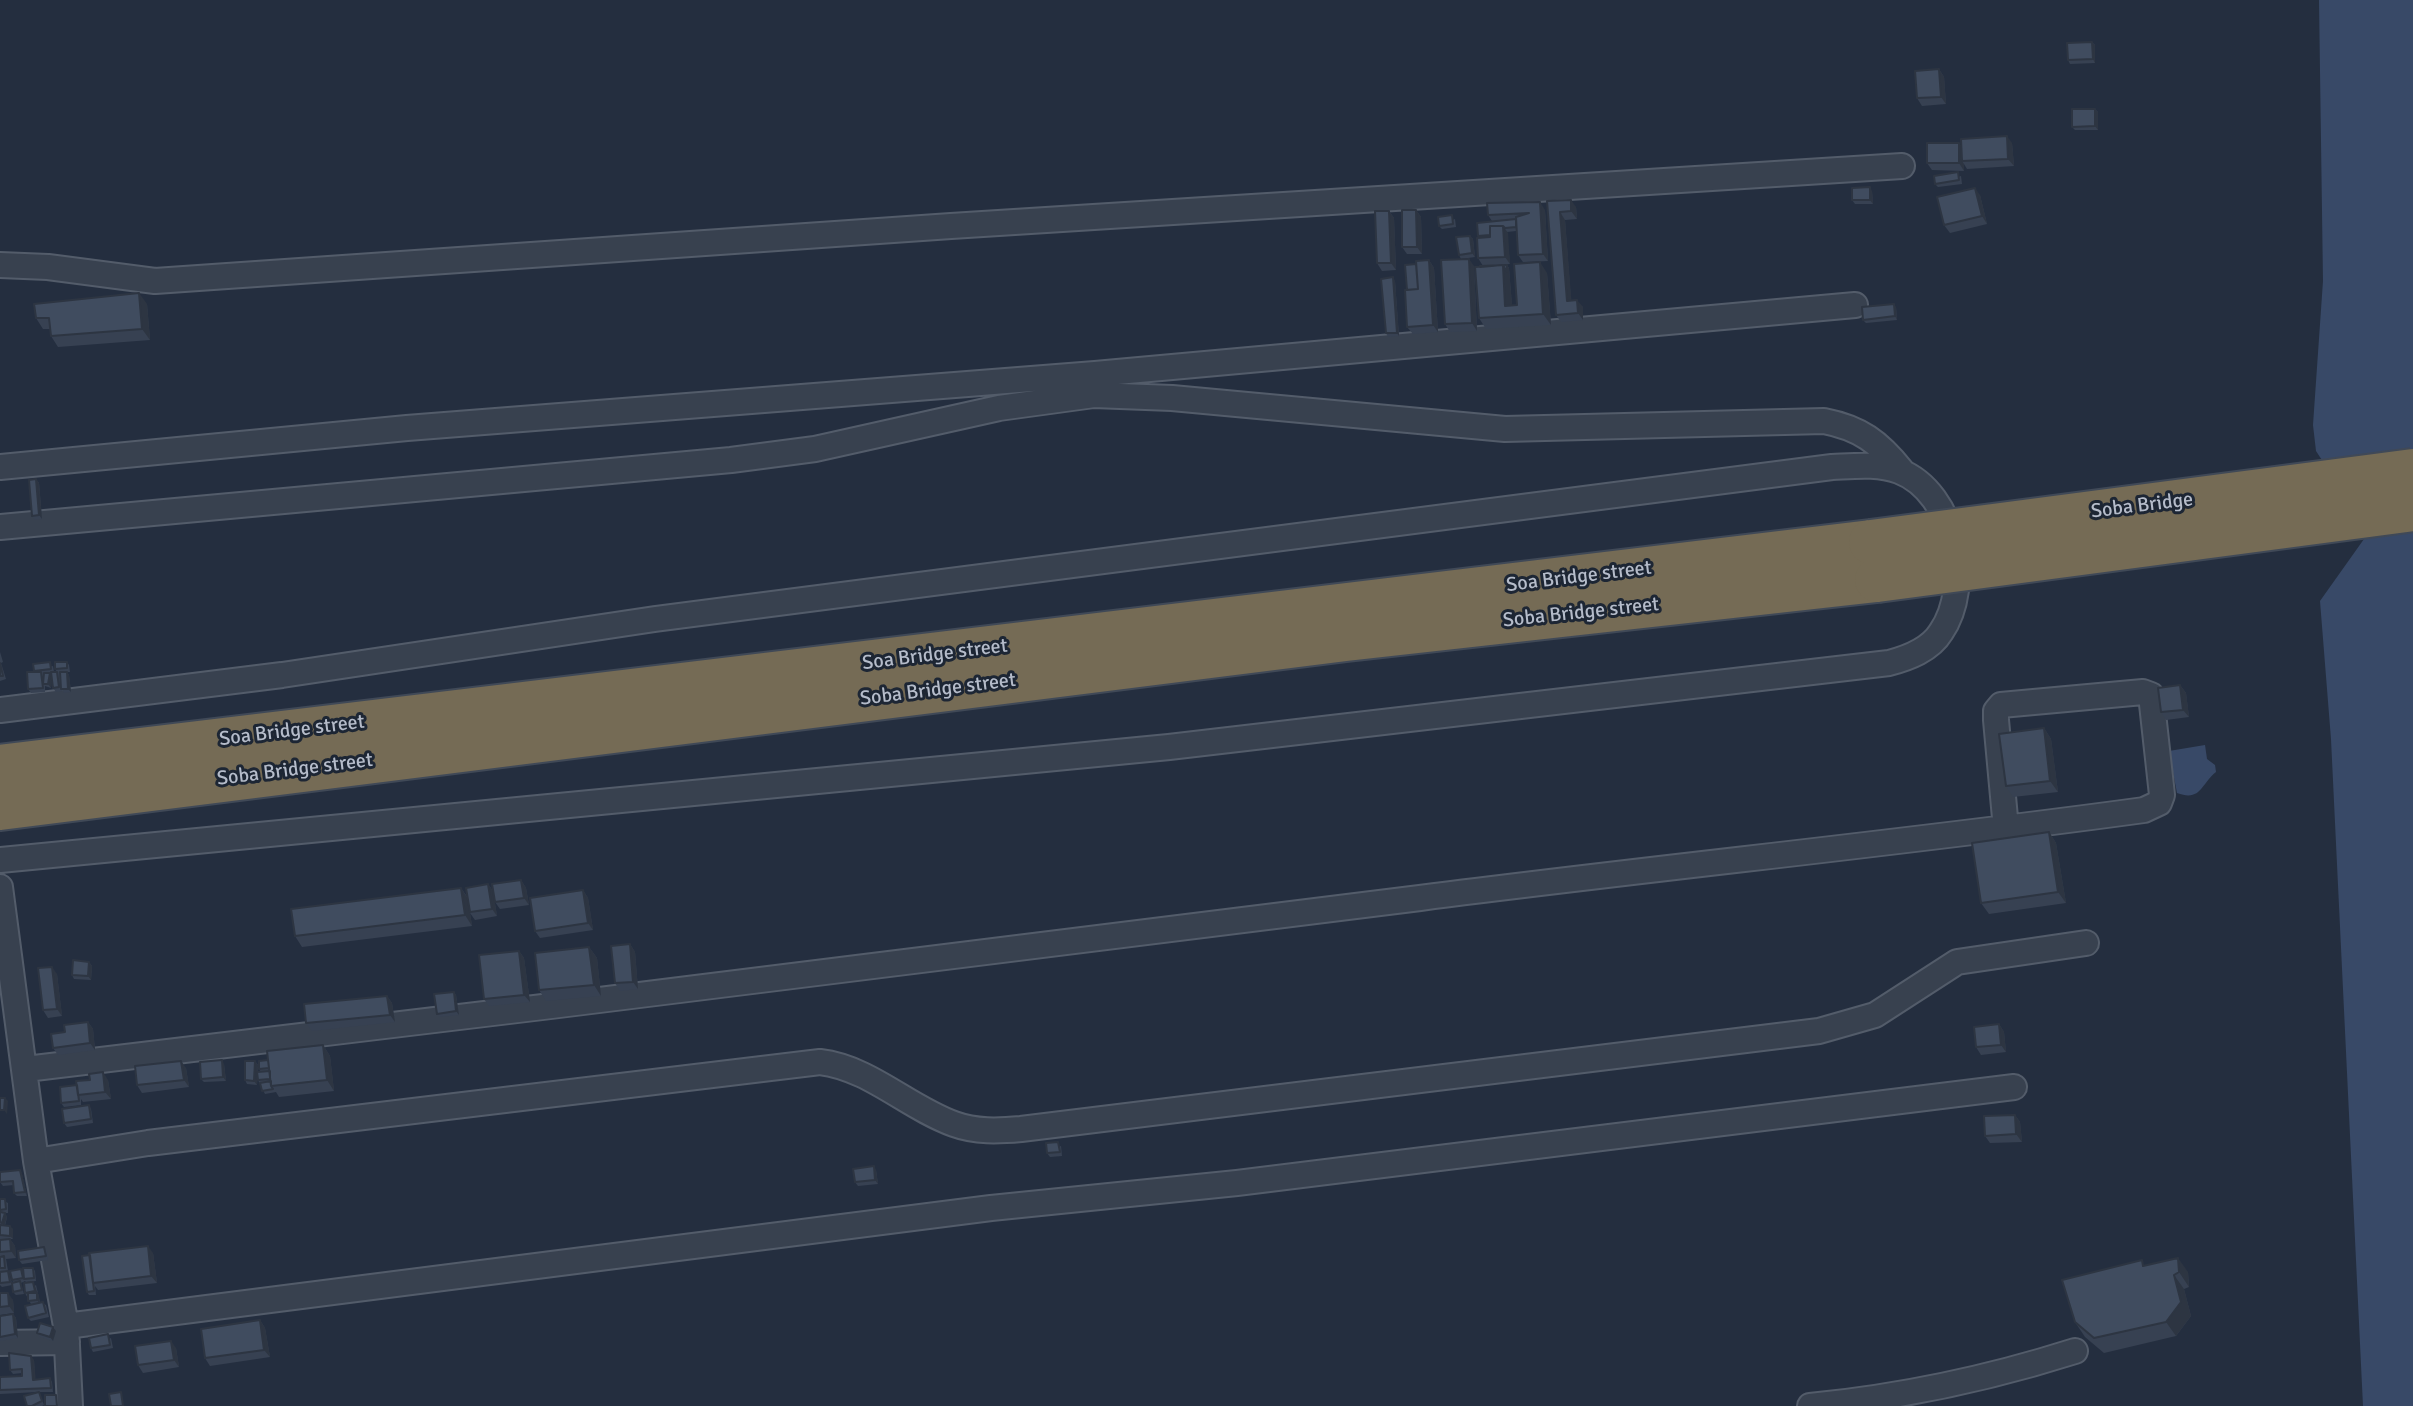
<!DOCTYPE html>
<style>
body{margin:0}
canvas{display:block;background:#242e3f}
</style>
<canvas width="2413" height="1406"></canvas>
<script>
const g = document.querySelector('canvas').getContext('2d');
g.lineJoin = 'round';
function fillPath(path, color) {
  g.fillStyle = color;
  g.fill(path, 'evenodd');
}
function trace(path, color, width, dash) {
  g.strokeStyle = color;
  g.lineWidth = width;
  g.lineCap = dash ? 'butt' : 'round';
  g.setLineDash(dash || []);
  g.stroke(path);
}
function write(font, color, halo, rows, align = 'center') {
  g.font = font + ' Signika,sans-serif';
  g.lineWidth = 6;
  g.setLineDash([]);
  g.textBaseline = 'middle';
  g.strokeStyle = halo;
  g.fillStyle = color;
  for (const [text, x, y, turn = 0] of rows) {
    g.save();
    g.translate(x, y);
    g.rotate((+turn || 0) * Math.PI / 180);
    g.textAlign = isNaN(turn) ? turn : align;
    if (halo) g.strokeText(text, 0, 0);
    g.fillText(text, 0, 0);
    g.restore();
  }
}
fillPath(new Path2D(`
 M2319,0H2413V1406H2363L2331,739L2320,601L2369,532L2316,451L2313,425L2323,281Z
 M2205,745L2207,759L2215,765L2216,772C2201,784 2201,802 2177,793L2169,751Z`), '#384967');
const street = new Path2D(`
 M0,265L48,267L155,281L951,226L1902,166
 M0,467L407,428L1095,374L1855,305
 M0,527L731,460L815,449L999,408L1094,395L1172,398L1505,429L1824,421C1860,428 1879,442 1902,471
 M0,710L282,675L655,619L1832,467C1854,466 1878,463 1899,471C1956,493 1973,586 1941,632C1930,650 1908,658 1889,663L1169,747L0,860
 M0,887L36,1161L66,1326L70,1406
 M26,1069C491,1014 955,957 1420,898C1661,867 1903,843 2144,810L2159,803L2162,795L2151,695L2143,692L2001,705L1996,711V720L2006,829
 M36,1161L148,1143L820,1062C870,1068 907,1107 954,1124C976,1132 998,1131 1021,1129L1819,1031L1875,1015L1957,962L2086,943
 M66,1326L991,1208L1237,1183L2014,1087
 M0,1343L67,1342
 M1810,1406C1902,1397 1987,1379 2075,1351`);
const highway = new Path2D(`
 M0,767L1871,542
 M0,808L1346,639L1877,580`);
trace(street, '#535c6a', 28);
trace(highway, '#404957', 48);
trace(street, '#38414f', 24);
trace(highway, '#756b55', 44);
const highwayBridge = new Path2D(`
 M1871,542L2413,471
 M1877,580L2413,509`);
trace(highwayBridge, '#404957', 48, []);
trace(highwayBridge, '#756b55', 44);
fillPath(new Path2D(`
 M2092,42L2095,45V63L2070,64L2068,60Z
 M1939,69L1944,77L1946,104L1922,106L1917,98Z
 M2095,109L2098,112V130H2075L2072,127Z
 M1959,143L1961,146L2012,143L2014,166L1967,169L1964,164V171L1932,170L1927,163Z
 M1961,176L1962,184L1938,187L1935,184Z
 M1872,191L1873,204H1855L1852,200Z
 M1980,195L1987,224L1950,233L1944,225Z
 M1547,201L1576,207L1577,219L1565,220L1571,300L1583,307V320L1561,322L1556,315Z
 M1416,210L1421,217L1422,254H1407L1402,247Z
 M1545,210L1548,261L1523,262L1518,255L1516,231L1507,232L1510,264L1483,266L1478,258L1479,238L1478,236L1492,221L1488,215Z
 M1389,211L1394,218L1396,270L1382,271L1377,263Z
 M1455,219L1456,227L1442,229L1439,226Z
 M1470,236L1473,239L1475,257L1461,259L1459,255Z
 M1429,260L1434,268L1438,332L1413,334L1407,327V290L1416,264Z
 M1507,265L1509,268L1512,306L1517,305L1547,273L1551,325L1486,329L1479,318Z
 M1474,266L1477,331L1450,332L1445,324Z
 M1395,281L1399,336L1388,337L1386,333Z
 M147,304L150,340L58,347L51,336L50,329H43L36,318Z
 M1896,307L1897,320L1866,323L1863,320Z
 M36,479L39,483L42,519L35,520L32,516Z
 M0,652L3,662L1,663L6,679L0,681Z
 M67,662L69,665L70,672H67L69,675L71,692L64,693L62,689V691L56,692L53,688L52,678L51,688L45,686V692L31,693L28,689L35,672L34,671L53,666L54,672H57L55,669Z
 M2180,685L2186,693L2189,717L2166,720L2161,712Z
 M2044,728L2051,739L2058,792L2013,797L2006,786Z
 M2049,832L2056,843L2066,903L1989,914L1981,903Z
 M521,880L526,888L529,905L500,909L495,902Z
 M488,884L493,891L497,916L475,920L470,913L472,926L302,947L295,936L461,888L468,898Z
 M583,890L588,898L593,930L540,938L535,931Z
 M630,944L635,952L638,989L620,991L615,983Z
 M589,947L597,958L601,996L546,1001L539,990Z
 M519,951L524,958L530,1002L489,1006L484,999Z
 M89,962L92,966L91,980L74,979L72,975Z
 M57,974L62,1016L48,1018L43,1010Z
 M454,992L456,995L459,1015L440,1017L437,1014Z
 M387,996L392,1003L395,1022L312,1031L306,1023Z
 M88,1022L93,1029L95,1050L58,1055L53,1048L65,1032Z
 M1999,1024L2004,1032L2006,1052L1981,1055L1976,1047Z
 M323,1045L330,1056L334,1091L279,1097L276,1092L265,1094L258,1080L261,1072L259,1069L268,1060Z
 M255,1061L258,1065L257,1085L247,1084L245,1080Z
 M224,1064L226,1081L204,1082L201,1079Z
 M186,1068L189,1087L142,1093L137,1085Z
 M108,1080L111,1099L83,1102L81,1099V1105L64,1107L61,1103L77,1085Z
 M89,1105L91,1109L93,1123L67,1127L64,1123Z
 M2015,1115L2020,1122L2022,1142L1990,1143L1985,1136Z
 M1061,1146L1062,1156L1050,1157L1047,1153Z
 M20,1170L22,1174L27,1196H17L14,1193V1185L3,1186L0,1182Z
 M876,1170L878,1184L858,1186L855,1182Z
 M0,1199L8,1203V1213H5L7,1217L5,1226L13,1229V1239H10L15,1246L16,1258L6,1259L8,1271L12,1283L13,1282L12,1280L21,1269L23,1272L33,1268L35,1271L36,1281L26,1282L25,1281L21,1283L24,1294L16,1295L13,1292L12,1285L2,1287L0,1285V1240L7,1239H0Z
 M44,1247L47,1251L48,1260L22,1264L19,1260Z
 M153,1253L157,1283L98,1290L95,1286L96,1295H89L87,1292L82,1256Z
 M2146,1265L2188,1272L2189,1287L2184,1289L2191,1316L2176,1336L2104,1353L2085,1337L2075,1322Z
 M36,1285L40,1302L46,1305L49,1317L31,1321L28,1318L31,1304L25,1293Z
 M0,1293L13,1300L14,1313L0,1315Z
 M13,1314L16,1318L18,1338L0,1341V1316Z
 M260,1320L265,1328L270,1357L210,1366L205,1358Z
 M53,1327L56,1331L53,1341L40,1337L37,1333Z
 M111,1338L113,1348L93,1352L91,1348Z
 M176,1348L179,1367L143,1373L138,1365Z
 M34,1360L35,1380L50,1378L52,1382L53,1392H39L44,1405L42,1406H27L37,1392L0,1394V1377L22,1376V1373L13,1374L10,1370Z`), '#374152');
fillPath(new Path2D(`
 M2092,42L2095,45V63L2093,59Z
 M1939,69L1944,77L1946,104L1941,97Z
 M2095,109L2098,112V130L2095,126Z
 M2007,136L2012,143L2014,166L2008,159Z
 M1959,143L1964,151L1962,161L1964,164V171L1959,163Z
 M1870,187L1872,191L1873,204L1870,200Z
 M1975,188L1980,195L1987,224L1982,216Z
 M1571,200L1576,207L1577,219L1571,211Z
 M1540,202L1545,210L1548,261L1543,254Z
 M1416,210L1421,217L1422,254L1417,247Z
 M1389,211L1394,218L1396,270L1391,263Z
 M1560,212L1565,220L1572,308L1567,301Z
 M1503,226L1508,233L1510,264L1505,257Z
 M1470,236L1473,239L1475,257L1472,253Z
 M1469,259L1474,266L1477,331L1472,323Z
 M1429,260L1434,268L1438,332L1433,325Z
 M1540,262L1547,273L1551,325L1543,314Z
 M1503,265H1507L1509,268L1513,317L1505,306Z
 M1393,277L1395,281L1399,336L1397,333Z
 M139,293L147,304L150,340L142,329Z
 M1577,300L1583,307V320L1578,313Z
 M1894,304L1896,307L1897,320L1895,316Z
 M36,479L39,483L42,519L39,515Z
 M67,672L69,675L71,692L68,689Z
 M50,673L52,677L51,688L48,684Z
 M2180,685L2186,693L2189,717L2183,710Z
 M2044,728L2051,739L2058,792L2050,781Z
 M2049,832L2056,843L2066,903L2058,892Z
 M521,880L526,888L529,905L524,898Z
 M488,884L493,891L497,916L492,909Z
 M461,888L468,899L472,926L465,915Z
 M583,890L588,898L593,930L588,923Z
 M630,944L635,952L638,989L633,982Z
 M589,947L597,958L601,996L594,985Z
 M519,951L524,958L530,1002L524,995Z
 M89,962L92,966L91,980L88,976Z
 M52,967L57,974L62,1016L57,1009Z
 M454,992L456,995L459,1015L456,1011Z
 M387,996L392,1003L395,1022L390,1015Z
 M88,1022L93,1029L95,1050L90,1043Z
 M1999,1024L2004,1032L2006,1052L2001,1045Z
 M323,1045L330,1056L334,1091L327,1080Z
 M222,1060L224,1064L226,1081L223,1077Z
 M181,1061L186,1068L189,1087L184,1080Z
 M255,1061L258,1065L257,1085L254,1081Z
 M103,1072L108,1080L111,1099L105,1092Z
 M5,1098L8,1101L7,1114L4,1110Z
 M2015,1115L2020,1122L2022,1142L2016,1134Z
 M874,1166L876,1170L878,1184L875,1180Z
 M20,1170L22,1174L27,1196L25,1192Z
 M5,1213L7,1217L4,1227L2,1223Z
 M10,1226L13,1229V1239L10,1236Z
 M10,1239L15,1246L16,1258L11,1251Z
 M148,1246L153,1253L157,1283L151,1276Z
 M2178,1258L2188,1272L2189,1287L2179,1272Z
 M2174,1275L2184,1289L2191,1316L2176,1336L2166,1322Z
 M33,1282L39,1296L40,1304L37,1300Z
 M8,1293L13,1300L14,1313L9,1306Z
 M13,1314L16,1318L18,1338L15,1334Z
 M260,1320L265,1328L270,1357L264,1350Z
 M53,1327L56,1331L53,1341L50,1337Z
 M171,1341L176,1348L179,1367L174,1360Z
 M31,1356L34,1360L36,1384L33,1380Z`), '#2d3542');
const building = new Path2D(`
 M2092,42L2093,59L2068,60L2067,43Z
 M1939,69L1941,97L1917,98L1915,71Z
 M2072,109H2095V126L2072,127Z
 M2007,136L2008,159L1962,161L1961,139Z
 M1927,143H1959V163H1927Z
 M1958,172L1959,180L1935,184L1934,176Z
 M1870,187V200H1852V188Z
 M1975,188L1982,216L1944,225L1937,197Z
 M1571,200V211L1560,212L1567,301L1577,300L1578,313L1556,315L1547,201Z
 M1540,202L1543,254L1518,255L1516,217L1529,213L1488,215L1487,203Z
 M1402,210H1416L1417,247H1402Z
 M1375,211H1389L1391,263H1377Z
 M1452,215L1453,224L1439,226L1438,217Z
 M1516,219V227L1505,228L1503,226H1490V235L1478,236L1477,223Z
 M1490,226H1503L1505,257L1478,258L1477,238L1490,237Z
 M1470,236L1472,253L1459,255L1456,237Z
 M1469,259L1472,323L1445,324L1441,260Z
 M1429,260L1433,325L1407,327L1405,290L1418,289L1416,261Z
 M1540,262L1543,314L1479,318L1475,267L1503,265L1505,306L1517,305L1514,264Z
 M1416,264L1418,289L1407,290L1405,265Z
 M1503,265L1480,267V266L1507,265V272Z
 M1393,277L1397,333H1386L1381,279Z
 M139,293L142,329L51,336L49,318H36L34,304Z
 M1894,304L1895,316L1863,320L1862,307Z
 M36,479L39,515L32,516L29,480Z
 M50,662L51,669L34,671L33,664Z
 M55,662H67V668L55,669Z
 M0,663L3,676H0Z
 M27,672H41L43,688L28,689Z
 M51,672H57L59,687L53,688Z
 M60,672H67L68,689H61Z
 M44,673H50L48,684H43Z
 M2180,685L2183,710L2161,712L2158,688Z
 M2044,728L2050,781L2006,786L1999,734Z
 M2049,832L2058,892L1981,903L1972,843Z
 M521,880L524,898L495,902L492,884Z
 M488,884L492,909L470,912L466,888Z
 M461,888L465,915L295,936L291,909Z
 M583,890L588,923L535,931L530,898Z
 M630,944L633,982L615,983L611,946Z
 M589,947L594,985L539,990L535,953Z
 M519,951L524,995L484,999L479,955Z
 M73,960L89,962L88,976L72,975Z
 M52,967L57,1009L43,1010L38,968Z
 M454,992L456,1011L437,1014L434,994Z
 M387,996L390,1015L306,1023L304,1004Z
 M88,1022L90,1043L53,1048L51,1034L65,1032L64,1025Z
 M1999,1024L2001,1045L1976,1047L1974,1027Z
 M323,1045L327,1080L271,1086L267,1051Z
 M222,1060L223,1077L201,1079L200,1062Z
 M268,1060L269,1068L259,1069V1061Z
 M181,1061L184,1080L137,1085L135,1066Z
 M245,1061H255L254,1081L245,1080Z
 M270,1071V1079L258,1080L257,1072Z
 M103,1072L105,1092L78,1095L76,1081L90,1080L89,1074Z
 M271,1081V1086L273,1089L262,1091L260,1083Z
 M77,1085L79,1101L61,1103L60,1087Z
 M0,1098H5L4,1110H0Z
 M89,1105L91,1119L64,1123L62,1109Z
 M2015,1115L2016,1134L1985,1136L1984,1116Z
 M1058,1142L1060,1152L1047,1153L1046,1143Z
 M874,1166L875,1180L855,1182L853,1169Z
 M20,1170L25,1192L14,1193L13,1181L0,1182V1172Z
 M0,1199H5L6,1209L0,1210Z
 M0,1212L5,1213L2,1223L0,1222Z
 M0,1225L10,1226V1236L0,1235Z
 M10,1239L11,1251L0,1252V1240Z
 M148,1246L151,1276L93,1283L89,1253Z
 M44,1247L46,1256L19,1260L18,1251Z
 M90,1255L94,1291L87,1292L82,1256Z
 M4,1256L5,1268H0V1257Z
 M2178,1258L2179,1272L2174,1275L2181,1302L2166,1322L2094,1338L2075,1322L2062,1280L2142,1260L2143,1266Z
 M23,1268H33L34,1278L24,1279Z
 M21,1269L23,1278L12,1280L10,1271Z
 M8,1271L10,1282L0,1283V1272Z
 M20,1281L22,1290L13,1292L12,1283Z
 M33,1282L35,1291L25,1293L24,1283Z
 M0,1293H8L9,1306L0,1307Z
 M28,1293H37V1300L28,1301Z
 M43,1302L46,1313L28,1318L25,1306Z
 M13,1314L15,1334L0,1337V1316Z
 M260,1320L264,1350L205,1358L201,1329Z
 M40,1323L53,1327L50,1337L37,1333Z
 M108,1334L110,1345L91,1348L89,1338Z
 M171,1341L174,1360L138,1365L135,1346Z
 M9,1353L31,1356L33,1380L50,1378L51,1388L0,1390V1377L22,1376V1369L10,1370Z
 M39,1392L42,1401L32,1406H27L24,1396Z
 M121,1392L123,1406H111L109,1394Z
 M45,1395H56L57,1406H45Z`);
fillPath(building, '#404c5f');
trace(building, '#2d3542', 2);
write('20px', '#b5bcca', '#1d2634', [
 ["Soba Bridge",2142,506,-7],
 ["Soa Bridge street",1579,577,-7],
 ["Soba Bridge street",1581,613,-6],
 ["Soa Bridge street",935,655,-7],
 ["Soba Bridge street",938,690,-7],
 ["Soa Bridge street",292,731,-7],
 ["Soba Bridge street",295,770,-7]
]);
</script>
